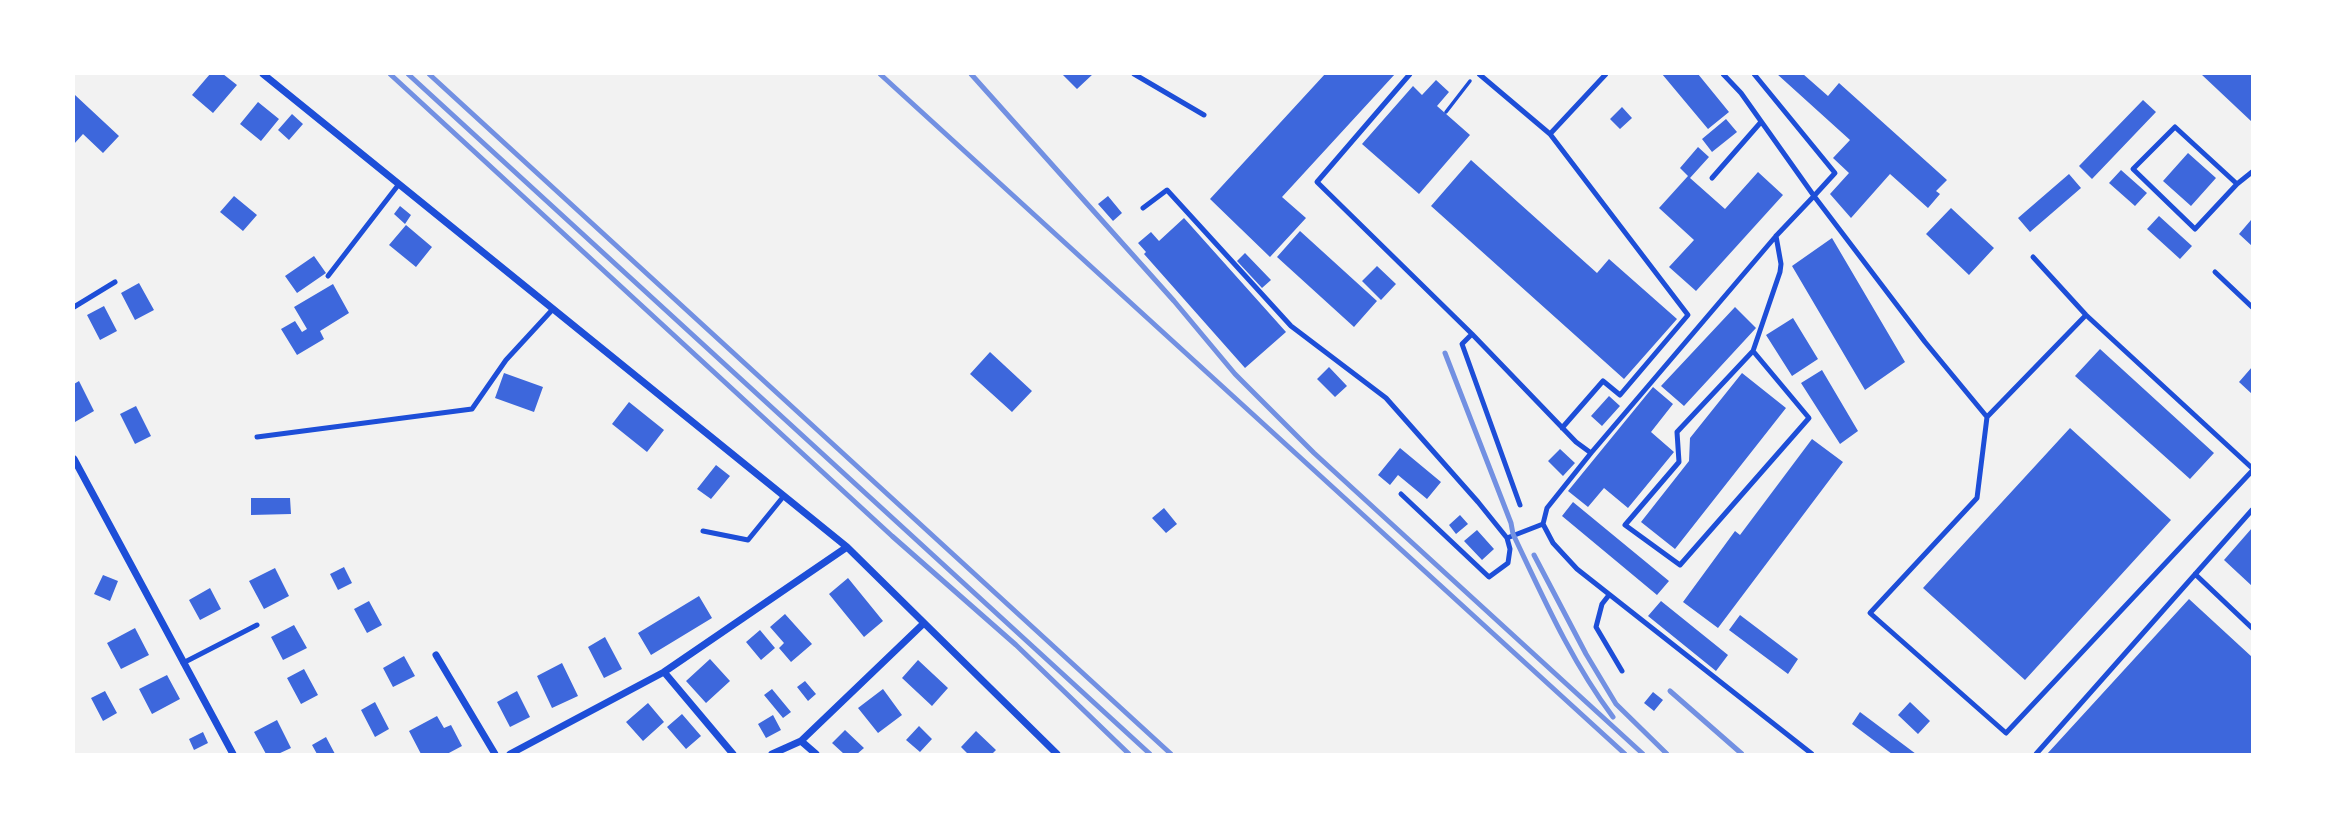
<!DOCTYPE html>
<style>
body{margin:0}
#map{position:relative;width:2326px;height:828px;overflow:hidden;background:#f2f2f2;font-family:"Noto Sans",sans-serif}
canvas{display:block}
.frame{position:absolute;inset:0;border:75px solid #fff;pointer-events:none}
</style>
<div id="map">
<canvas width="2326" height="828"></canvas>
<div class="frame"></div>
</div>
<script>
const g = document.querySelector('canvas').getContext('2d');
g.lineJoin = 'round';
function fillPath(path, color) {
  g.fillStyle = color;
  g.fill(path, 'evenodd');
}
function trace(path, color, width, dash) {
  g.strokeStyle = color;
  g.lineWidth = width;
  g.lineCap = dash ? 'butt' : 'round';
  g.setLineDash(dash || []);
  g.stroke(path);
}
fillPath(new Path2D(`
 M210,74H223L237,85L213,113L192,95Z
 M1062,74H1093L1077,89Z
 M1325,74H1395L1282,197L1306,218L1270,257L1210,199Z
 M1662,74H1698L1729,112L1708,129Z
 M1777,74H1803L1828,96L1839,83L1947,180L1936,191L1940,194L1928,208L1890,174L1851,218L1830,194L1849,173L1833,158L1850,140Z
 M2201,74H2252V122Z
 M1436,80L1449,92L1437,106L1470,135L1419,194L1362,144L1413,86L1422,95Z
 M75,95L119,136L103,153L83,134L74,144Z
 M2143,100L2156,112L2092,179L2079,166Z
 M258,102L279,119L261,141L240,124Z
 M1622,107L1632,118L1620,129L1610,119Z
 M292,114L303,124L289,140L278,130Z
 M1726,119L1737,132L1712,152L1702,139Z
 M1698,147L1709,157L1690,178L1725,209L1758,172L1783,195L1696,291L1669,267L1694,240L1659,208L1688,176L1680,168Z
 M2188,153L2216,178L2191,206L2163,181Z
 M1471,160L1597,273L1609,259L1677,319L1624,379L1431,206Z
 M2121,170L2147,193L2135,206L2109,183Z
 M2069,174L2081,188L2030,232L2018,218Z
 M234,196L257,215L243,231L220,212Z
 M1108,196L1122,213L1113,221L1098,204Z
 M400,206L411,215L405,224L394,214Z
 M1951,208L1994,248L1969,275L1926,234Z
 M2159,216L2192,246L2180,259L2147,229Z
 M1184,218L1286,332L1245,368L1144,254L1146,252L1138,243L1151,232L1159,241Z
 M2251,220L2252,221V246L2239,234Z
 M406,225L432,247L416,267L389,245Z
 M1300,231L1377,301L1354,327L1277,257Z
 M1832,238L1905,362L1865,390L1792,266Z
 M1245,253L1271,280L1262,288L1237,261Z
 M314,256L326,273L297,293L285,276Z
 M1377,266L1396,284L1381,300L1362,281Z
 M139,283L154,310L135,320L121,293Z
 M333,284L349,313L320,331L324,339L297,355L281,329L295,321L302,332L307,329L294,307Z
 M104,306L117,331L100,340L87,315Z
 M1735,307L1756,328L1684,406L1661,386Z
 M1793,318L1818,359L1792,376L1766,335Z
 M2100,349L2214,453L2190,479L2075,376Z
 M990,352L1032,391L1012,412L970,374Z
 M1329,367L1347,386L1335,397L1317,379Z
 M2252,367V394L2239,382Z
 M1822,370L1858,431L1840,444L1801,383Z
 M504,373L543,387L534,412L495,398Z
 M1742,373L1786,408L1675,549L1641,522L1689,461L1690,438Z
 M79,381L94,411L75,422L74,384Z
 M1653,387L1673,404L1651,432L1674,452L1628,508L1604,488L1588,507L1568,491Z
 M1609,396L1620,406L1602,426L1591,416Z
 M629,402L664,430L647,452L612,424Z
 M136,406L151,436L135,444L120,414Z
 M2070,428L2171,520L2025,680L1923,588Z
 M1812,439L1843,462L1718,628L1683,602L1735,531L1740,535Z
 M1400,448L1441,482L1427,499L1398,475L1390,485L1378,475Z
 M1560,449L1575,463L1563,476L1548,461Z
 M716,465L730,476L711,499L697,489Z
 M251,498H290L291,514L251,515Z
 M1573,502L1669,581L1657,595L1562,516Z
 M1164,508L1177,524L1166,533L1152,518Z
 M1460,515L1468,524L1456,534L1449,525Z
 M2252,528V586L2224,560Z
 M1477,530L1494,549L1482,560L1464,541Z
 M344,567L352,583L338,590L330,574Z
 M275,568L289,596L264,609L249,581Z
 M103,575L118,581L110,601L94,594Z
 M848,578L883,621L864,637L829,594Z
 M210,588L221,609L200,620L189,600Z
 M699,596L712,618L651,655L638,633Z
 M2189,599L2252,657V754H2047Z
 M369,601L382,625L367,633L354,609Z
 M1661,601L1728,655L1716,671L1648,616Z
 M785,614L812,644L791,662L779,648L784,643L770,627Z
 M1740,615L1798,659L1788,674L1729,630Z
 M294,625L307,648L283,660L271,637Z
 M135,628L149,655L121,669L107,643Z
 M760,630L775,648L761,660L746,642Z
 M605,637L622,669L604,678L588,647Z
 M404,656L415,676L393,687L383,668Z
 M710,659L730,681L706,703L686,681Z
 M918,660L948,688L932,706L902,678Z
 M562,663L578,696L552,708L537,676Z
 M304,669L318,695L301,704L287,678Z
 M167,675L180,699L152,714L139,689Z
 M805,681L816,694L808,701L797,687Z
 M772,689L791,712L783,718L764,695Z
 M883,689L902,715L878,733L858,708Z
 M105,691L117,713L103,721L91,698Z
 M517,691L530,717L510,727L497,702Z
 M1653,692L1663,700L1654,711L1644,703Z
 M375,702L389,729L375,737L361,710Z
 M1910,702L1930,721L1918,734L1898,715Z
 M648,703L664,722L643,741L626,722Z
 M1860,712L1916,754H1892L1852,724Z
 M682,714L701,736L686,749L667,727Z
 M773,715L781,730L766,738L758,724Z
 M437,716L444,728L451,725L462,746L447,754H421L409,731Z
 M277,720L291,748L278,754H266L254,732Z
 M919,726L932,739L920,752L906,740Z
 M845,730L864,748L857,754H844L832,743Z
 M976,731L996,750L992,754H968L961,747Z
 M203,732L208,743L194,750L189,739Z
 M326,737L335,754H317L312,745Z`), '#3d67dc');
trace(new Path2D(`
 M1446,112L1470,81`), '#1d4ed8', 3.5);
trace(new Path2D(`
 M1134,74L1204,115
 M1410,74L1317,182L1472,334L1576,442L1591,453
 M1479,74L1550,134L1688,315L1620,395L1603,381L1562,428
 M1723,74L1741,93L1814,196L1776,236L1591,453L1547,508L1543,524L1553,543L1577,569L1812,754
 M1754,74L1835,173L1814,196L1925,342L1987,417L1977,498L1870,613L2006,733L2252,471
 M1550,134L1606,74
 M1712,178L1761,122
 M2237,184L2175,127L2133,169L2195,229L2237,184L2252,172
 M1143,208L1167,190L1291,326L1386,398L1478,502L1507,538L1543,524
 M2033,257L2086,315L2252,468
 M2215,272L2252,307
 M328,276L399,184
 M74,307L115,282
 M1472,334L1462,344L1520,505
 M1753,351L1809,418L1680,565L1625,525L1679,462L1677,432L1753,351L1780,272L1781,264L1776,236
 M1987,417L2086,315
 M257,437L472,409L506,360L553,309
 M1401,494L1489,577L1508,563L1510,549L1507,538
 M703,531L748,540L783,497
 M2195,574L2252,628
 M1609,595L1602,604L1596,627L1622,671
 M183,663L257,625
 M2036,754L2252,510`), '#1d4ed8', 5);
trace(new Path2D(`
 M263,74L847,547L1057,754
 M74,459L233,754
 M436,655L495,754
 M664,672L733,754
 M801,741L816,754
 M510,754L664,672L847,547
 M772,754L801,741L923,624`), '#1d4ed8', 7);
trace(new Path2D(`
 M390,74L892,536L1016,645L1129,754
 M408,74L1150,754
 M429,74L1171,754
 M880,74L1625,754
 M971,74L1174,301L1235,374L1314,453L1643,754
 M1445,353L1511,523L1513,534C1543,597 1571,661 1613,717
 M1534,555L1586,654L1616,704L1667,754
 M1670,691L1742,754`), '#7290e2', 5);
</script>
